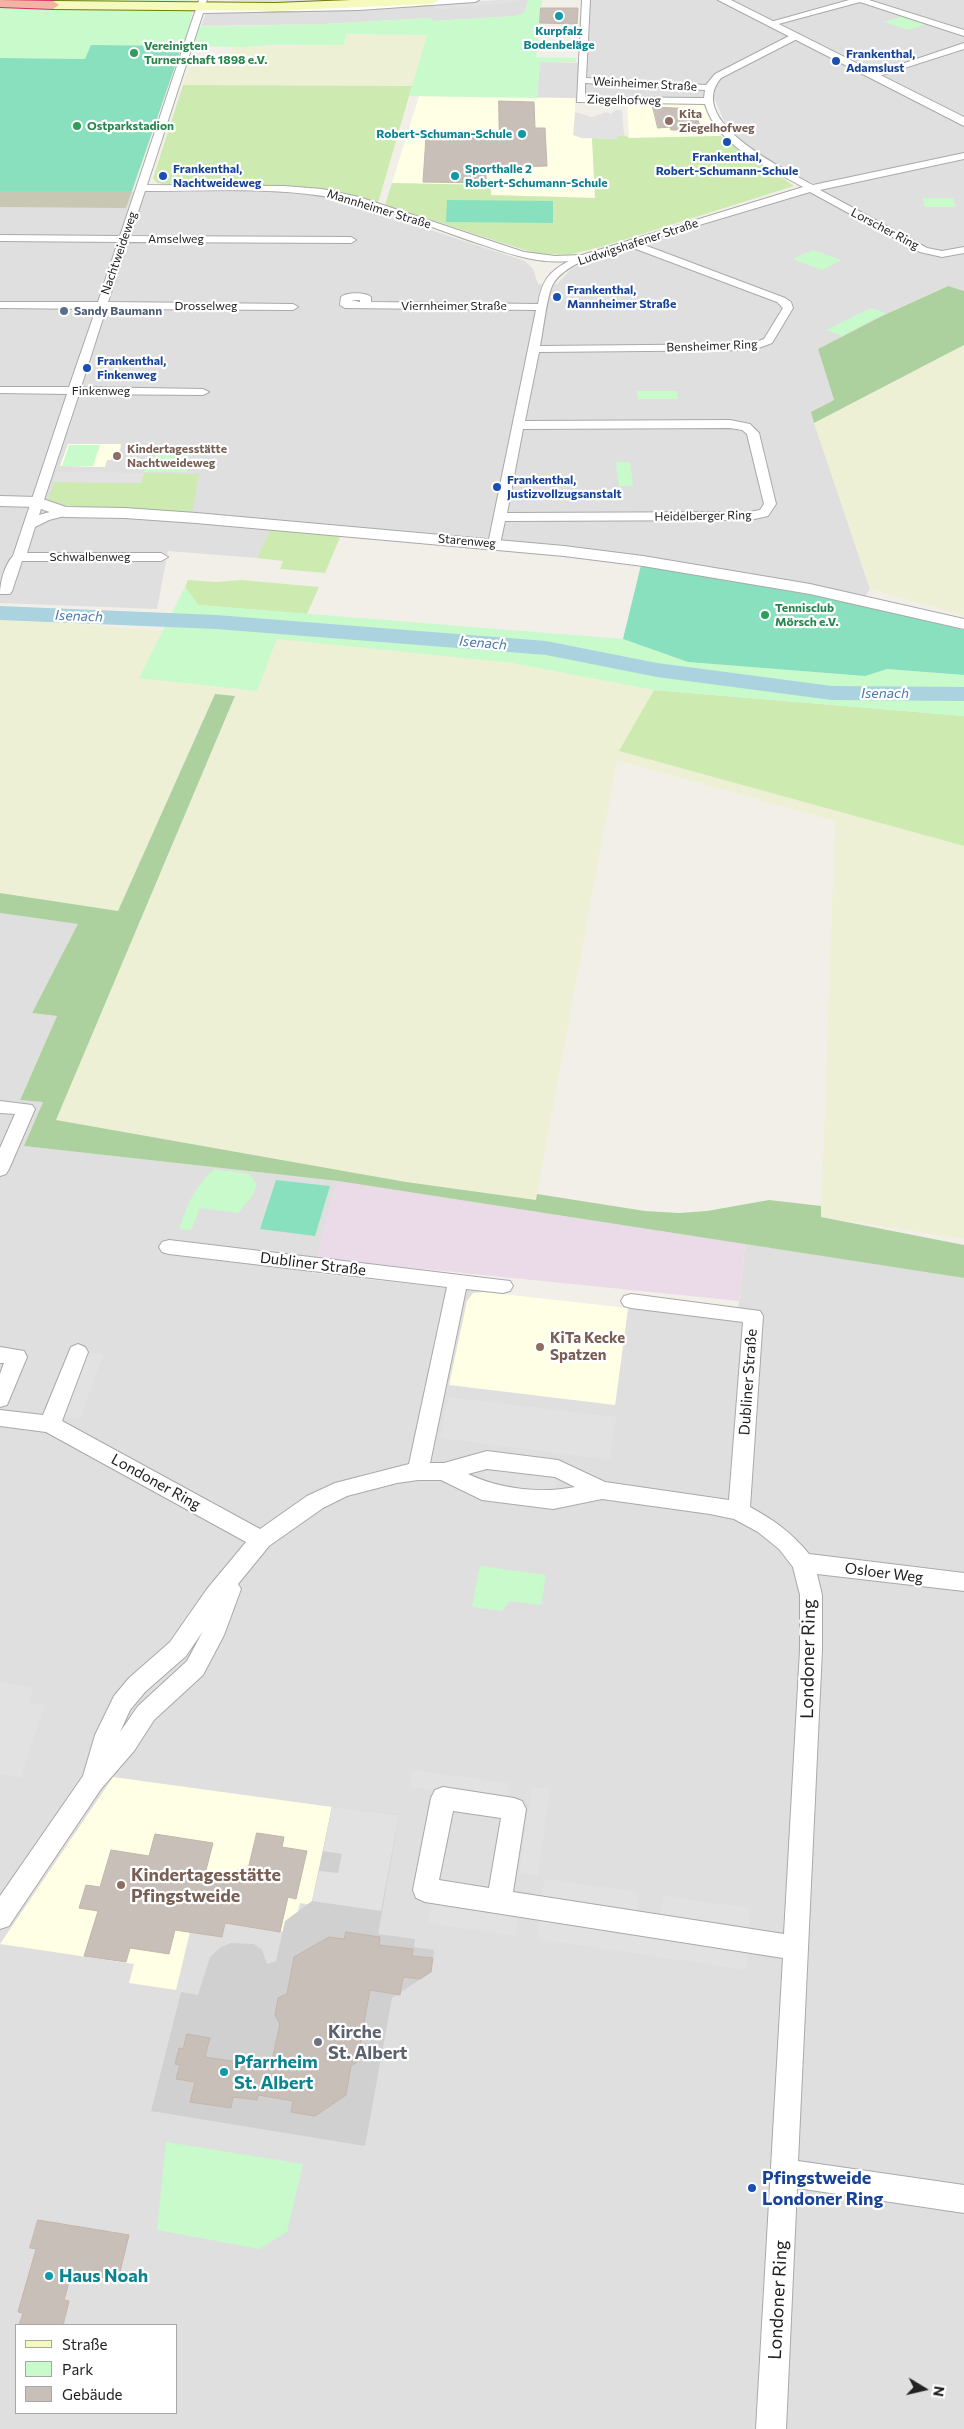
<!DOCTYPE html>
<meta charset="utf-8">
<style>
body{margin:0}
#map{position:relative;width:964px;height:2429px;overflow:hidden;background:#f2efe9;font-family:Commissioner,sans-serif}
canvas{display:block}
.legend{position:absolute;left:15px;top:2324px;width:162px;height:90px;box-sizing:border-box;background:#fff;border:1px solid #a7a7a7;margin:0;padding:6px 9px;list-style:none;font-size:15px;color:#222}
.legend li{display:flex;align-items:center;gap:10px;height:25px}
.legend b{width:25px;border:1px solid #a7a7a7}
.north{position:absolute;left:899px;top:2364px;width:50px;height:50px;-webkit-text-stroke:4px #fff;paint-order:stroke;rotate:99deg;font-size:14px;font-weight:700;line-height:20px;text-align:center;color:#222}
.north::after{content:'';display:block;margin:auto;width:18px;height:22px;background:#222;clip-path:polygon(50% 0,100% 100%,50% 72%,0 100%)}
</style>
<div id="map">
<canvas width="964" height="2429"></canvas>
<ul class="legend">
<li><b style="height:6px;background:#f7fabf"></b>Straße</li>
<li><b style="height:14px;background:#c8facc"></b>Park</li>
<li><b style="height:14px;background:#c7bfb8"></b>Gebäude</li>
</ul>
<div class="north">N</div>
</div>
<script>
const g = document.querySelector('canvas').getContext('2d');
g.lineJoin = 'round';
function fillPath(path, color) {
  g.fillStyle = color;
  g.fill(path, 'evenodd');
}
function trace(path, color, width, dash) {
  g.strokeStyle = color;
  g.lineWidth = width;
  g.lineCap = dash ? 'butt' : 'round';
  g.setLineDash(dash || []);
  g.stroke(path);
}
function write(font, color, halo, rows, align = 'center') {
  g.font = font + ' Commissioner,sans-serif';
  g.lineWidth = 4.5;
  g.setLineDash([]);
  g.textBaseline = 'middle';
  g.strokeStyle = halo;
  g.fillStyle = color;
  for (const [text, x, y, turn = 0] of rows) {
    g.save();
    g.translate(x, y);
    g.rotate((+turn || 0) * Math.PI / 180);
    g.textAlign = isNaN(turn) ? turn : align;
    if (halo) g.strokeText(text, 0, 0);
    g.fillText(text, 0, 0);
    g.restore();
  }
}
fillPath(new Path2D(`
 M500,0H529L524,13L515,16L433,21L431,18L324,24L201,26L206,13L361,9Z
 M590,0H964V291L947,286L882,316L818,349L834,400L811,413L870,589L859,605L641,565L565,555L270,530L257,558L168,551L157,609L0,603V191L284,192L333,198L525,261L533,269L538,284H557L571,269L594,258L825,188L792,174L744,144L725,123L715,100L537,98L540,62L587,63Z
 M0,913L79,924L32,1013L57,1016L20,1099L43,1102L25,1146L338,1181L312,1273L484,1292L473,1294L615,1405L628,1308L737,1321L745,1244L964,1278V2429H0ZM16,2325H176V2413H16Z`), '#e0dfdf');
fillPath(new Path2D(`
 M338,1181L745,1244L739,1301L316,1258Z`), '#ebdbe8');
fillPath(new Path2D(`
 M419,96L575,98V112L582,138H592L595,198L491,195V185L392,183Z
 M627,102H702L713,128L720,136L629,138Z
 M68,444H121L120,451H114L111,460H107L105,467L60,466Z
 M484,1292L628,1308L615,1405L449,1385L467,1301L473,1293Z
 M113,1777L332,1807L312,1905L300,1903L293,1933L225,1923L222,1937L190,1932L176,1990L129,1983L134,1964L0,1944Z`), '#ffffe5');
fillPath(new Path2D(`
 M332,1807L399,1815L378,1934L415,1939L414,1947L434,1950L431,1972L392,1998L365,2146L151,2111L181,1992L198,1995L210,1957L221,1947L231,1943L254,1944L262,1950L267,1964L276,1961L285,1921L312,1901Z`), '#d0d0d0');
fillPath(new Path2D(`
 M0,191H132L126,208L0,207Z`), '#c7c7b4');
fillPath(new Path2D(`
 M346,34L428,35L412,86L183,85L193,56H229L232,47L343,45Z
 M964,345V616L870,589L814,423Z
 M0,617L163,631L140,678L257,691L277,639L512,663L654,690L620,751L964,846V1239L821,1217L835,821L617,760L536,1200L406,1182L55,1120L235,697L215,694L118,912L0,893Z`), '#eef0d5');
fillPath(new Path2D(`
 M183,85L412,86L378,203C310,180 239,186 168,185L157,183L153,178Z
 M624,135L629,138L720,136L794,186L601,247L568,255L534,253L385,205L392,183L491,185V195L595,198L592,138L617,139L618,136Z
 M144,473L199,474L192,513L60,505L48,500L54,482L141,483Z
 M270,530L341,535L325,573L280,569L283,561L257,558Z
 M188,580L216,582L241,580L319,587L307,614L198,605L185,587Z
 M654,690L964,716V846L619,751Z`), '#cdebb0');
fillPath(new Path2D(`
 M948,286L964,291V345L814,423L811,412L834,400L818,349L882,316Z
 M215,694L235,696L56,1120L406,1182L536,1200L537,1194L645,1211L679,1213L707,1211L769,1200L821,1206V1217L964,1245V1278L338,1181L24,1146L43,1102L20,1100L57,1016L32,1013L78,924L0,913V893L118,911Z`), '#add19e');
fillPath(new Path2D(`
 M0,0H194L172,5Z
 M528,0H542L536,57L576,58V62H540L537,98L409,96L427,35L346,34L344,45H273L245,47L92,45L85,59L0,58V7L193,9L189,27L324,24L431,18L433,21L515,16L524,13Z
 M903,16L927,24L909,30L884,22Z
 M922,198H953L956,207H925Z
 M813,250L842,260L822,270L793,259Z
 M871,308L886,313L842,336L826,330Z
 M637,391H677L678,399H638Z
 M69,445H100L93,466H62Z
 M167,452H189L187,472H144L147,459Z
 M616,462H630L633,486H619Z
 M185,587L198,605L623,639L688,662L865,676L886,669L964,675V716L654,690L512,663L277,639L257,691L139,678Z
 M214,1169L249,1174L257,1184L253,1195L238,1213L200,1208L191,1230L179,1229C188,1203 194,1188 214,1169Z
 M480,1566L546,1575L541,1605L510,1601L502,1611L472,1607Z
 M166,2142L303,2164L287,2232L259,2249L157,2230Z`), '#c8facc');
fillPath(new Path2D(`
 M91,45L182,46L132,191H0V58L85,59Z
 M447,200L553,201V223L446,222Z
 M641,565L839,600L964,630V675L887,669L865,676L688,662L623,639Z
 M276,1180L330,1186L315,1236L260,1229Z`), '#88e0be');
fillPath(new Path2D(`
 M227,0H360L278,3Z
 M503,0H519L518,2L442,9H435L434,6Z
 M616,110H622L624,135L618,136V139L582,138L573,135L575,112L592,117L606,112L611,114Z
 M57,472L144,473L141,483L54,482Z
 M86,1352L104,1354L80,1419L62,1417Z
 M448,1397L616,1417L610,1460L440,1438Z
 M486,1466L557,1474L554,1496L482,1487Z
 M0,1682L34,1687L29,1702L45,1705L21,1778L0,1774Z
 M413,1770L509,1783L507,1800L410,1787Z
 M532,1787L550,1789L538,1876L519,1873Z
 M332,1807L399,1815L381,1911L312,1901L319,1871L338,1873L342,1854L323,1851Z
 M544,1879L639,1892L637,1911L542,1897Z
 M663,1896L750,1908L749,1927L661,1914Z
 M432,1904L518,1917L516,1936L428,1923Z
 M539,1920L748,1950L747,1970L537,1939Z`), '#e2e2e2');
fillPath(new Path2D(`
 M0,606L216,615L546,641L657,663L832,686L964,687V701L832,700L657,677L546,655L216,629L0,620Z`), '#aad3df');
const building = new Path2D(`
 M541,8H578L577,24L540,23Z
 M499,101L534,102L535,128H545L547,166L486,168V183L423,182L426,137L499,138Z
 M653,107L695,109L701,130H671L670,127L658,128Z
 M257,1833L284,1837L282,1847L307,1851L296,1899L288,1897L280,1932L225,1923L222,1937L175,1930L169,1954L130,1948L126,1962L84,1956L98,1911L79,1908L86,1885L100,1887L111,1850L149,1856L155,1834L213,1843L204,1878L234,1883L237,1870L247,1872Z
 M346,1932L380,1937L379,1945L413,1949L412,1956L433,1958L431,1972L420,1979L403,1977L400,1995L370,1990L357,2062L351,2066L346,2095L315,2116L291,2112L293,2101L258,2095L257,2100L233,2097L231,2108L190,2102L195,2082L176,2079L180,2065L175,2064L179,2048L183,2049L187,2034L210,2038L205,2057L245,2063L247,2056L272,2060L280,2024L275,2015L278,1998L287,1994L294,1957L329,1937L344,1939Z
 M38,2220L129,2235L118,2280L72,2272L64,2300L69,2301L63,2325H19L23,2313L18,2312L36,2249L30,2248Z`);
fillPath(building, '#c7bfb8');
trace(building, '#c4b6ab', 1);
const minor = new Path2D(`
 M199,0H207L204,8L359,6L439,0H479L475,2L359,10L203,13L147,185L284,186L322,189L359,197L524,252L555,256L582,255L803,187C768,167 717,146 705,104L577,102L582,0H590L586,78L706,85L715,74L793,34H799V38L721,78C684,121 784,169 813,185L964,153V159L820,190L927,248L942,251L964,247V253L942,257L920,252L810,192L639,243L785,298L791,302L793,308L772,343L753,350L539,352L525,421L730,420L750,424L759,433L776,504L768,516L750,520L505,521L500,544L494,548L488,544L536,310L345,308L340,305L341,297C347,292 365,292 371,297V302L538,304C542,281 548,272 569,261C537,264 510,254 480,244C438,230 393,211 350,201C284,186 213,191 145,191L130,236L351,237L356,240L351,243L128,242L108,302L293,304L298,307L293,310L106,309L81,387L203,389L209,392L203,395L79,394L39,515L64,508L70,512L68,515L49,520L35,527L27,553H161L168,557L161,561H22L12,591L10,594H0C0,582 5,564 13,556L67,394L0,393V387H69L96,309L0,308V302H98L118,242L0,241V235L120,236ZM585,83L705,90L704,98L585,97ZM628,246L777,302L783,308L764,339L751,344L540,346C543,332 547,294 553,284C567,261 604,254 628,246ZM351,300H360V302ZM730,428L742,430L747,434L764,504L760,510L750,512L507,513L523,429Z
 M849,0H869L964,30V36L860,2L771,26L767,23Z
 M964,43V49L876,77L869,75Z
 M0,1101L32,1105L35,1109L9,1169L6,1174L0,1176V1148L15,1114L0,1113Z
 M169,1240L510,1281L513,1286L510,1291L503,1293L466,1289L430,1463H444L487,1451L558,1460L605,1482L729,1500L743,1322L631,1308L624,1306L621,1301L624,1296L631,1294L760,1311L763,1316L750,1507C774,1520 792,1533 809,1554L964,1573V1591L817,1574L822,1595V1650L798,2161L964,2185V2213L797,2188L786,2429H756L783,1958L425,1902L416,1898L413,1890L431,1798L435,1790L443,1787L514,1798L522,1801L526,1809L513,1892L784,1934L800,1650V1595L793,1567L779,1549L758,1532L734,1519L710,1514L602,1499L553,1509L482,1500L441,1480H418L397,1483L347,1496L323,1508L269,1546L238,1584L241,1589L224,1635L203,1675L154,1720L134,1751L101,1789L9,1926L0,1929V1896L83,1776L95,1735L114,1696L129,1678L170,1642L207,1589L246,1542L46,1432L0,1426V1410L43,1415L71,1347L78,1344L85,1347L88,1352L62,1421L260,1529L307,1496L335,1483L409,1464L447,1287L169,1254L162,1252L159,1247L162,1242ZM487,1469L555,1477L575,1487C541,1494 499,1489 468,1474ZM203,1631L187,1661L138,1706L120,1732L130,1710L145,1692L186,1656ZM453,1811L501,1818L489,1888L439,1880Z
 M0,1347L24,1351L27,1357L7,1405L0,1407V1374L4,1363H0Z`);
const tertiary = new Path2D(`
 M718,0H731L964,117V126Z
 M0,496L37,497L66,507L125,508L196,513L564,546L643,556L810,584L964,619V629L810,594L643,566L564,556L196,523L125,518L64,517L35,507L0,506Z`);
const secondary = new Path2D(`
 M351,0H438L432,4L275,11L53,9L47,5L53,1L275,3Z`);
const trunk = new Path2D(`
 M0,0L53,1L59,5L53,9L0,7Z`);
trace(minor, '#a9a9a9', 2);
trace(tertiary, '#a9a9a9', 2);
trace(secondary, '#707d05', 2);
trace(trunk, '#dc2a67', 2);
fillPath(minor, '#fff');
fillPath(tertiary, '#fff');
fillPath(secondary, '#f7fabf');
fillPath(trunk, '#f2b4a3');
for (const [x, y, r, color] of [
 [559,16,5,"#0f9aa8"],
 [134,53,5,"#2e9e5b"],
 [836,61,5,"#1a4fb4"],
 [669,121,5,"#8d6e63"],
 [77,126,5,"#2e9e5b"],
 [522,134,5,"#0f9aa8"],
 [727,142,5,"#1a4fb4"],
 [163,176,5,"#1a4fb4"],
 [455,176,5,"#0f9aa8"],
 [557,297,5,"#1a4fb4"],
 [64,311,5,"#5c6f8a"],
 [87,368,5,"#1a4fb4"],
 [117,456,5,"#8d6e63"],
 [497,487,5,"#1a4fb4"],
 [765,615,5,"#2e9e5b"],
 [540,1347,5,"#8d6e63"],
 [121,1885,5,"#8d6e63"],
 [318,2042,5,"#6b7280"],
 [224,2072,5,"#0f9aa8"],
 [752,2188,5,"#1a4fb4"],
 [49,2276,5,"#0f9aa8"]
]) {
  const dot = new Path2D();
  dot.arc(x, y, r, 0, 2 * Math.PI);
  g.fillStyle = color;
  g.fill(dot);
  trace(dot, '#fff', 2);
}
write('bold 12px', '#0d838f', '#fff', [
 ["Kurpfalz",559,31],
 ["Bodenbeläge",559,45],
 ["Robert-Schuman-Schule",512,134,"right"],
 ["Sporthalle 2",465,169,"left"],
 ["Robert-Schumann-Schule",465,183,"left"]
]);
write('bold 12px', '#27864d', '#fff', [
 ["Vereinigten",144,46],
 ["Turnerschaft 1898 e.V.",144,60],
 ["Ostparkstadion",87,126],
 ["Tennisclub",775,608],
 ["Mörsch e.V.",775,622]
], 'left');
write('bold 12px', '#164399', '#fff', [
 ["Frankenthal,",846,54],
 ["Adamslust",846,68],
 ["Frankenthal,",727,157,"center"],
 ["Robert-Schumann-Schule",727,171,"center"],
 ["Frankenthal,",173,169],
 ["Nachtweideweg",173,183],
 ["Frankenthal,",567,290],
 ["Mannheimer Straße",567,304],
 ["Frankenthal,",97,361],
 ["Finkenweg",97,375],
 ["Frankenthal,",507,480],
 ["Justizvollzugsanstalt",507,494]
], 'left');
write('12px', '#222', '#fff', [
 ["Weinheimer Straße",645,84,3],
 ["Ziegelhofweg",624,100,1],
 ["Mannheimer Straße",379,209,17],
 ["Lorscher Ring",885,229,28],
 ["Amselweg",176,239],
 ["Ludwigshafener Straße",638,242,-18],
 ["Nachtweideweg",119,253,-71],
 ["Drosselweg",206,306],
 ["Viernheimer Straße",454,306],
 ["Bensheimer Ring",712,346,-2],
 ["Finkenweg",101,391],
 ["Heidelberger Ring",703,516,-1],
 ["Starenweg",467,541,5],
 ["Schwalbenweg",90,557]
]);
write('bold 12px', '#785e54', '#fff', [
 ["Kita",679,114],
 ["Ziegelhofweg",679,128],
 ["Kindertagesstätte",127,449],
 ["Nachtweideweg",127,463]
], 'left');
write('bold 12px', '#4e5e75', '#fff', [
 ["Sandy Baumann",74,311]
], 'left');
write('italic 14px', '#4a7aab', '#fff', [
 ["Isenach",79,616,2],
 ["Isenach",483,643,5],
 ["Isenach",885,693]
]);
write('15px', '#222', '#fff', [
 ["Dubliner Straße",313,1264,7],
 ["Dubliner Straße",748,1382,-86],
 ["Londoner Ring",156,1482,29],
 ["Osloer Weg",884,1573,7]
]);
write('bold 15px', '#785e54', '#fff', [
 ["KiTa Kecke",550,1338],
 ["Spatzen",550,1355]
], 'left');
write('18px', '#222', '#fff', [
 ["Londoner Ring",808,1659,-89],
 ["Londoner Ring",778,2300,-87]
]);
write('bold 18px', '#785e54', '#fff', [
 ["Kindertagesstätte",131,1875],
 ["Pfingstweide",131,1896]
], 'left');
write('bold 18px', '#5b616d', '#fff', [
 ["Kirche",328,2032],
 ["St. Albert",328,2053]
], 'left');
write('bold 18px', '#0d838f', '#fff', [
 ["Pfarrheim",234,2062],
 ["St. Albert",234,2083],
 ["Haus Noah",59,2276]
], 'left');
write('bold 18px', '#164399', '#fff', [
 ["Pfingstweide",762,2178],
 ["Londoner Ring",762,2199]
], 'left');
</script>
